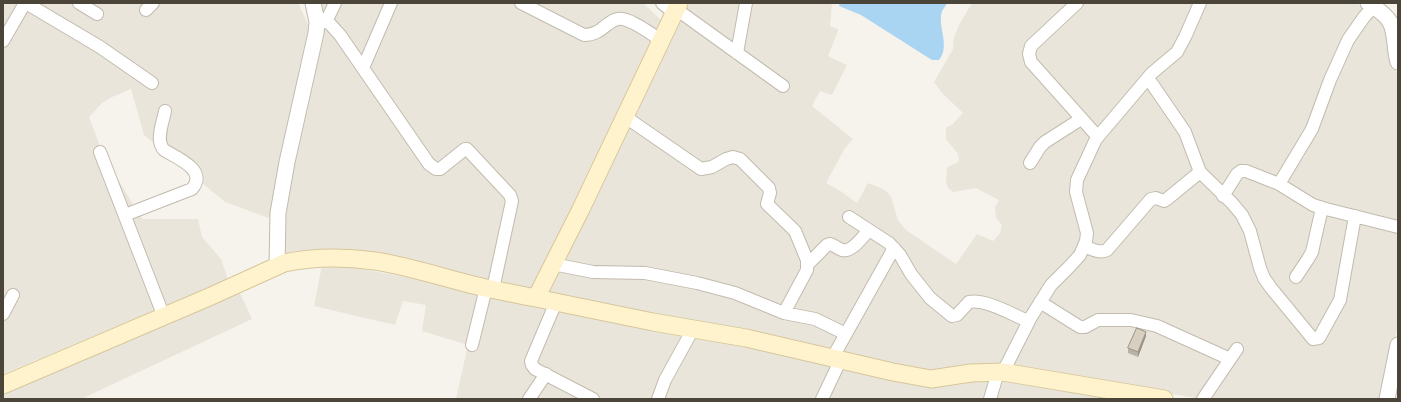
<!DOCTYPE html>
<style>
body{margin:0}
#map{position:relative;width:1401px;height:402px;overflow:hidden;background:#f6f3ec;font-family:Inter,sans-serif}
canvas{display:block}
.frame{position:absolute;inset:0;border:4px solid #4b4439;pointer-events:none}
</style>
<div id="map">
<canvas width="1401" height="402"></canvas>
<div class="frame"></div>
</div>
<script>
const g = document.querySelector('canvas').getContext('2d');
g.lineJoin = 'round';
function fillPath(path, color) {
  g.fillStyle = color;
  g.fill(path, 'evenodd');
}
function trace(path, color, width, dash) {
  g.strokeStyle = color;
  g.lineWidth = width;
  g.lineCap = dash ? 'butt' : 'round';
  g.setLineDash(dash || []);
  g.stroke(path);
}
fillPath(new Path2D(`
 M3,3H298L311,31L269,218L225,202L144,135L131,89L112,97L102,103L89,117L104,157L142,219H198L202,237L221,259L228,279L3,374Z
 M314,3H643L663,22L536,287L528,289L439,269L379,252H351L283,256L285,189Z
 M685,3H832L830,26L838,29V31L828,56L847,65L832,95L820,91L812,106L853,139L845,148L826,183L839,190L857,203L868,183L883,189L887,192L891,197L898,220L906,230L956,264L977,234L993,241L1000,233L1002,225L996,218L995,207L999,200L976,188L953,192L948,188L946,181L947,168L949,166L957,163L959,160L958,154L946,139V128L953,124L963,113L942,93L934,82L953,49L954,37L959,25L972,3H1355L1374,14L1384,25L1392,61L1398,76V324L1383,399H1203L1001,367L936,372L547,295Z
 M322,265L356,268L438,283L844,363L984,377L1139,399H456L468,345L422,331L426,305L403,301L395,325L314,306Z
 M239,291L252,319L81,399H3V393Z`), '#eae5da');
fillPath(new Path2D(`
 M840,3H948C946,5 945,6 944,8C934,21 952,45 939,60H932L861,15L839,6Z`), '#a9d4f2');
const minor = new Path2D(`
 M26,3L100,47L152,83
 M79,3L97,14
 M521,3L584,35C602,35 606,21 618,19C629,17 651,34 661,40
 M662,3L674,13
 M1077,3L1031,46L1029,54L1031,62L1098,137
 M676,9L783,86
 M146,10L153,3
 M316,16L330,24L340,35L429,164L436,169H440L465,149H467L510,195L512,201L493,289
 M326,22L335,3
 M3,41L25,3
 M737,53L746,3
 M363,68L391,3
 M1148,78L1185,132L1200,172L1232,203L1242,215L1250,231L1260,268L1264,278L1271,288L1313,339L1319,338L1340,300L1355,216
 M624,116L701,169L712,167L726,159L733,157L740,159L769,188L770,193L767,204L795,231L807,260V270L784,313
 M100,152L164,317
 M1030,163L1040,147L1045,142L1081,119
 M1279,184L1312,129L1330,80L1348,40L1364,17L1373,7
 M1223,196L1237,174L1241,171H1246L1279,184L1313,205L1326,209L1398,227
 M125,215L192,189C208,170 177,158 164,150C155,141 163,122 165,111
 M849,217L889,243L900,255L911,274L930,298L952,316L957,315L969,302C986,299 1011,314 1028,321
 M1084,246C1091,249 1100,254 1107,250L1151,199L1156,198L1164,201L1167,199L1200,172
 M553,264L593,272L645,273L697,283L735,293L784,313L815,319L846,334
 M808,264L827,245L830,244C834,245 837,248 842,250C852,253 863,236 869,230
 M1296,277L1308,259L1312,252L1322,208
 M556,302L531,361L532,365L535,369L593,399
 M1040,302L1080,327H1085L1098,320H1131L1157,326L1230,359
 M3,314L13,295
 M472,345L486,288
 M833,357L894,248
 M1003,372L1031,317L1051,285L1070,266L1080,255L1086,241L1087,233L1076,192L1077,180L1096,139L1152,73L1177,52L1185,37L1200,3
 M529,399L546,374
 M658,399L665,380L693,329
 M822,399L841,359
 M990,399L998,372
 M1203,399L1237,349`);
const tertiary = new Path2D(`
 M1368,3C1375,8 1385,13 1390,22C1396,33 1394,49 1398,62
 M277,266L278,213L287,162L316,33L317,22L313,3
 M1387,399L1398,345`);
const secondary = new Path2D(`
 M536,298L653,322L746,338L893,372L931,379L971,373L1003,372L1164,399
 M3,385L209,297L284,263C313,257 346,257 375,261C408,266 441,277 473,285C494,290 515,294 536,298L580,211L679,3`);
trace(minor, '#c2bbae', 14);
trace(tertiary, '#c2bbae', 17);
trace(secondary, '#d6c79b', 19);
trace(minor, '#fff', 12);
trace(tertiary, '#fff', 15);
trace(secondary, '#fff3cd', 17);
fillPath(new Path2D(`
 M1146,336L1138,357L1128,353V348Z`), '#bab2a6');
fillPath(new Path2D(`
 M1146,332V336L1138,357V352Z`), '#979187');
const building = new Path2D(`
 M1137,328L1146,332L1138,352L1128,348Z`);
fillPath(building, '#d8cfc1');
trace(building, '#979187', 1);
</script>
